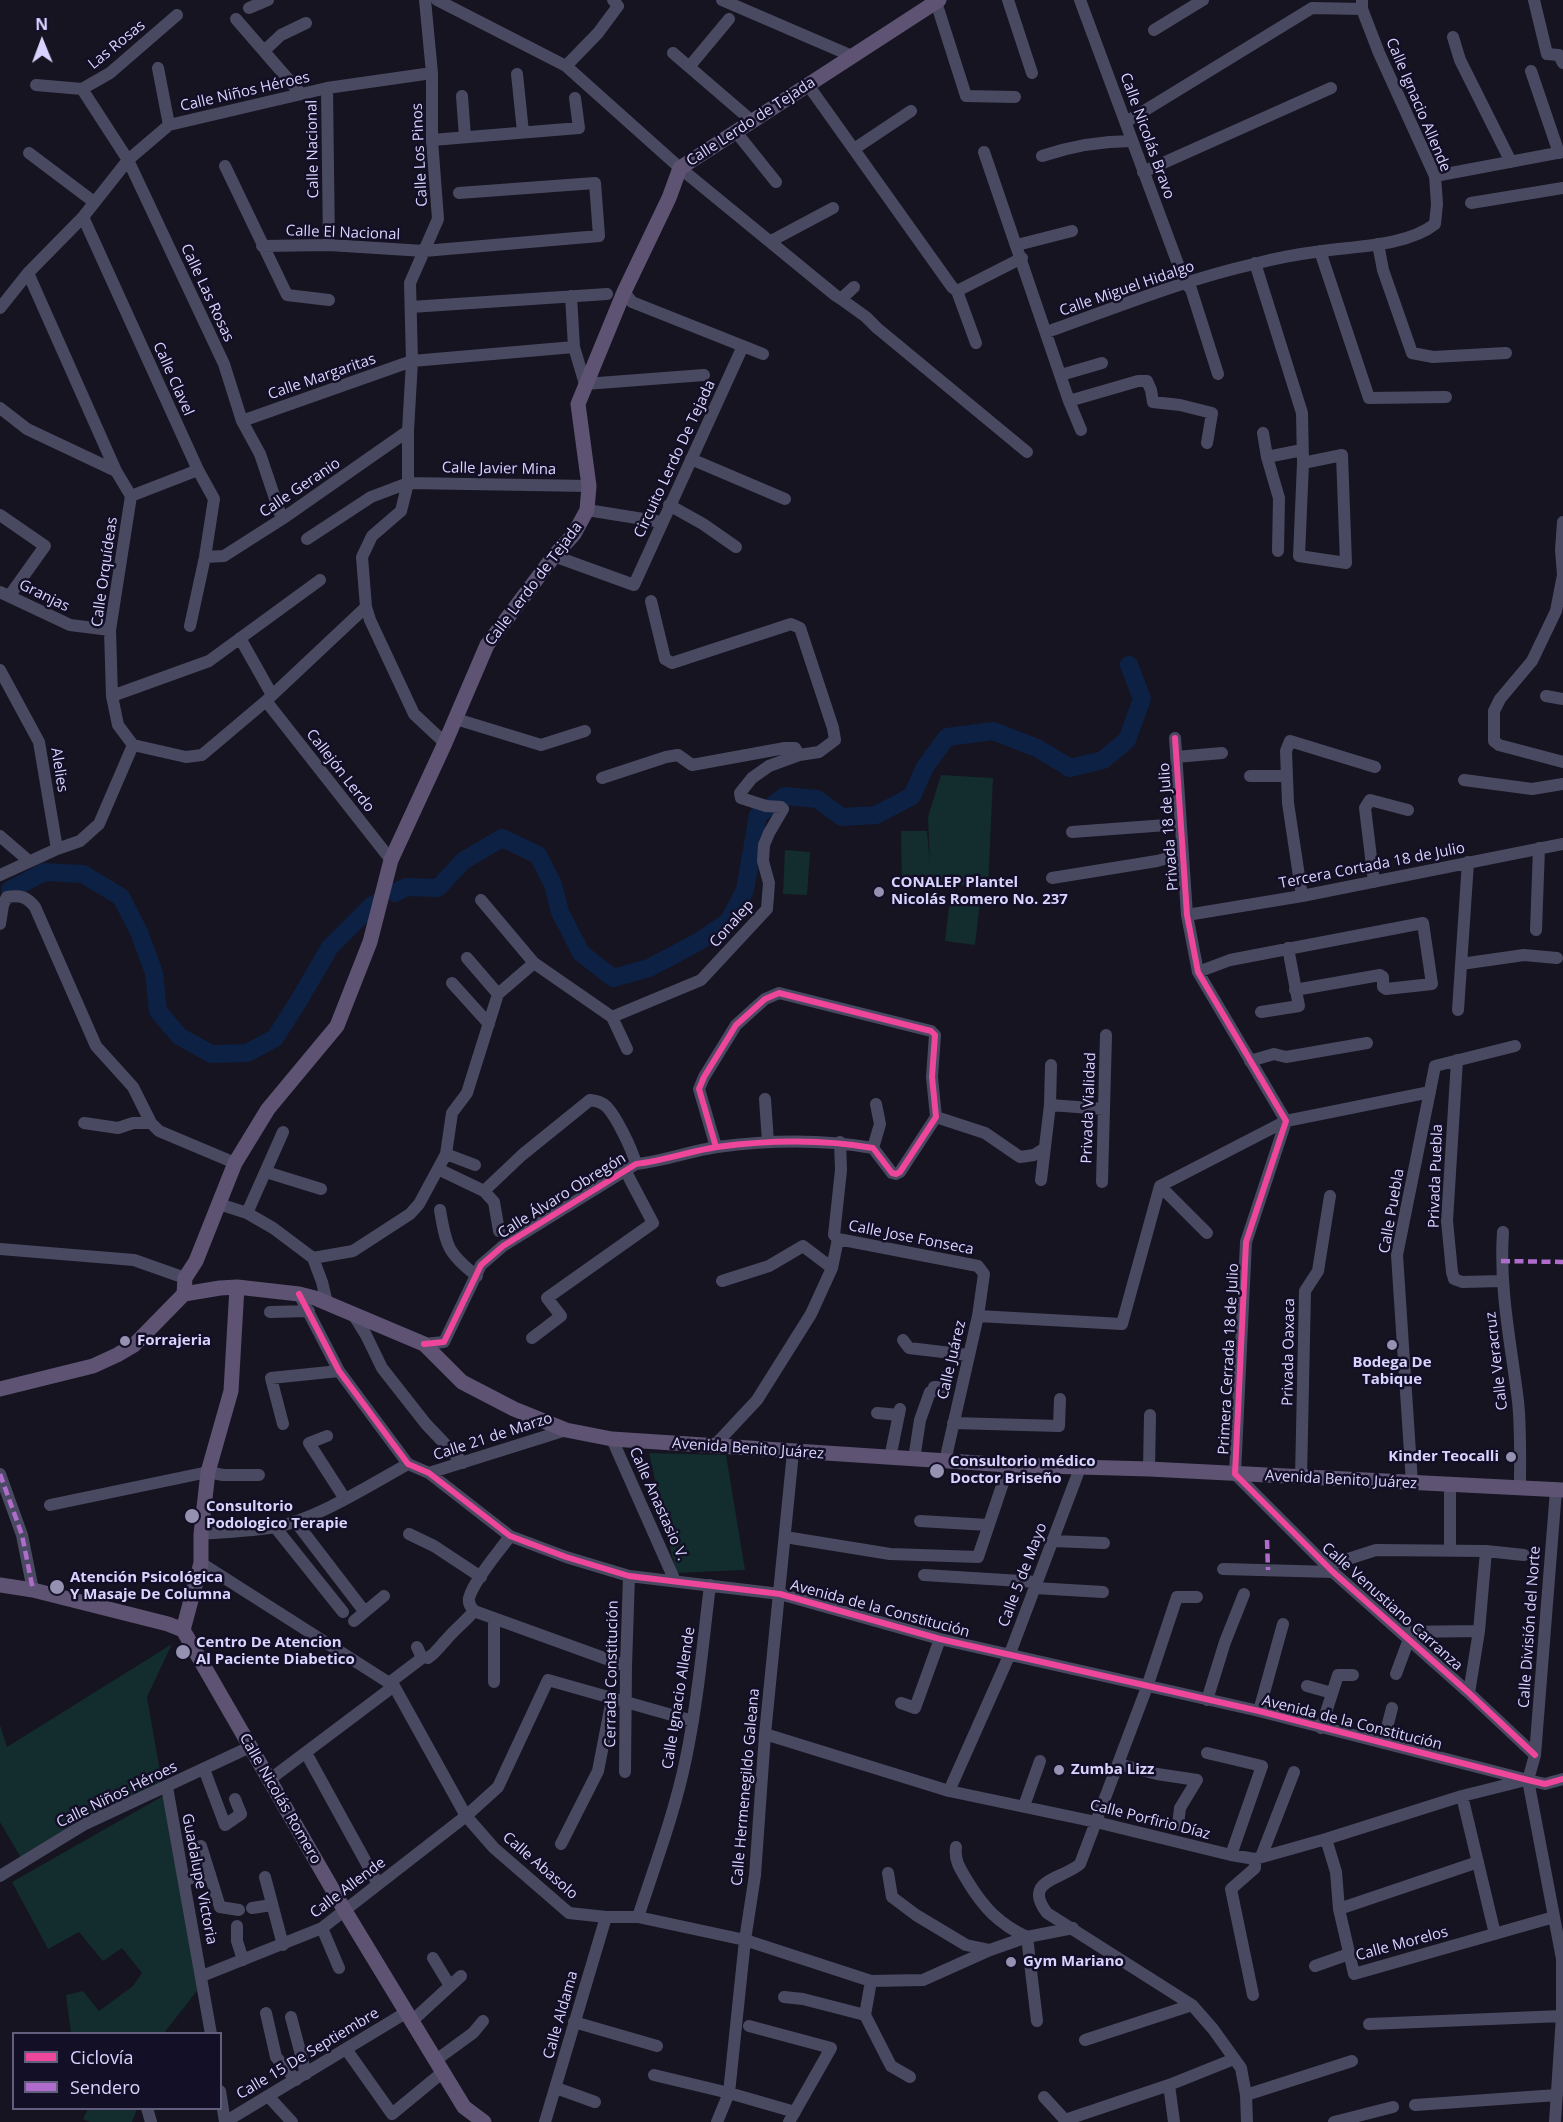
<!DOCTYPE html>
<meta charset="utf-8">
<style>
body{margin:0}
#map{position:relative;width:1563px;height:2122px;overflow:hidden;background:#161421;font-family:"Open Sans",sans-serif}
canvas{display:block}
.legend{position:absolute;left:12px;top:2032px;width:210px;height:78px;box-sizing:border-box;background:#130f26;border:2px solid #625e7d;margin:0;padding:8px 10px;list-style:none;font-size:18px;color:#d9d4ff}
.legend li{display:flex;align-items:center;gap:12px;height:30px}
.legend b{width:30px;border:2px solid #625e7d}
.north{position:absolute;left:12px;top:12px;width:60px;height:60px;-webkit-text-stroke:4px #130f26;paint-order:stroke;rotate:359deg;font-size:16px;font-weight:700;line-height:24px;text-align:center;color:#d9d4ff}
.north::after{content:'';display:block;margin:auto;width:21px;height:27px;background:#d9d4ff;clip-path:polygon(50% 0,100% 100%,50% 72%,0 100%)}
</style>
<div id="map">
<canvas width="1563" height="2122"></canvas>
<ul class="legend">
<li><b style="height:8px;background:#ed469a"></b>Ciclovía</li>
<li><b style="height:8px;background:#b06ccc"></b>Sendero</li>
</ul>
<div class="north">N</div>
</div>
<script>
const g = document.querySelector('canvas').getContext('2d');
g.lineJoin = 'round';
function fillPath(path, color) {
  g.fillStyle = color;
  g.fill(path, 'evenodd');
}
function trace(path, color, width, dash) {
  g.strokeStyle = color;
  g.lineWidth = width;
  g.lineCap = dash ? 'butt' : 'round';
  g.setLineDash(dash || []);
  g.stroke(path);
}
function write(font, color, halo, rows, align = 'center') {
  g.font = font + ' "Open Sans",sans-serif';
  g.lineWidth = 5;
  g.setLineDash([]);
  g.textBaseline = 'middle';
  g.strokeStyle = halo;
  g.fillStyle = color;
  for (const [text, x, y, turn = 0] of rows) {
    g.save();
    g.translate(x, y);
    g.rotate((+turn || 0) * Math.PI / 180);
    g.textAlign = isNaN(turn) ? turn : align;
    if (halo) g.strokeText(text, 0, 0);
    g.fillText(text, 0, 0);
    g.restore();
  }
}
fillPath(new Path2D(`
 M941,775L993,778L988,888L931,882H902L901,831H927L930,865L928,817Z
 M785,850L810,852L807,895L783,894Z
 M950,898L980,901L975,945L945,941Z
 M649,1453L726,1455L745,1570L676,1573Z
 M172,1644L147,1697L162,1783L21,1858L0,1822V1725L7,1747Z
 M163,1796L200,1987L164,2033H71L66,1995L83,1991L99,2011L133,1986L142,1973L122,1948L103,1961L79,1932L48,1949L12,1882Z
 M88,2109V2108L137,2109L132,2122H90L83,2119Z`), '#132c2d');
trace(new Path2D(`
 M773,805L785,796L817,799L842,817L876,815L912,796L925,767L947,737L993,731L1037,748L1070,768L1103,760L1127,740L1142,699L1129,665
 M10,890L44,872L83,874L121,897L139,932L154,973L158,1011L179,1036L211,1054L247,1053L275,1038L298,1002L330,947L371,906L379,902
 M395,893L406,887L438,888L463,861L502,838L538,855L553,885L560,912L581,953L613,978L649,968L698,942L729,921L745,890L758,815L769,807`), '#0d2144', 18);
trace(new Path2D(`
 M425,0L432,73V140L438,219L410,283L412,361L408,431V483L401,511L372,536L362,557L366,607L370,620L414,714L445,743
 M437,0L566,66L680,168L835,295L841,299L854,287
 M722,0L852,56
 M1008,0L1032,73
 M1080,0L1185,283L1191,289L1218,374
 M1534,0L1547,54L1559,55L1563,63
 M936,2L966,96L1015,97
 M249,8L268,0
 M236,19L301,94
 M1154,30L1203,0
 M1453,37L1460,60L1511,162
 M264,51L281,35L306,23
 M673,53L752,121
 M566,66L598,33L618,6L613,0
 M689,67L729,19
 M158,68L169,125
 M1531,71L1559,153
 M517,74L523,132
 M36,85L82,89L110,73L177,15
 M808,85L952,287L957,291
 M327,88L329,245
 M82,89L128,160L224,364L242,421L260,454L282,519
 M462,96L465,137
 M1126,122L1312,8L1362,9
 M736,132L776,182
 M432,140L579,128L575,98
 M854,149L911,111
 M984,152L1069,401L1081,430
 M29,153L94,202
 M1042,156C1072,146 1100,141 1132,141
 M225,166L287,295L329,300
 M1143,172L1331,88
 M1435,176L1563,152
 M1471,203L1563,188
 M83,217L198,470L214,499L205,557L190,626
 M771,241L833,208
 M1378,244L1383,270L1412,353L1433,357L1506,353
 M1017,245L1072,231
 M262,246L329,245L424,251L599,236L595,183L459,193
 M1320,251L1369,398L1446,397
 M1255,263L1302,413L1303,463L1299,556L1346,563L1342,455L1303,463
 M28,273L116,471L131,496L110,630L112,696L118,725L133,745L186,757L202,755L266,701L366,607
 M957,291L1022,258
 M957,291L976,343
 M624,292L632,302L763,354
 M571,296L574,347L585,384L704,375
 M841,299L866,317L877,328L1027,452
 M411,307L607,294
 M0,308L28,273L83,217L128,160L169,125L327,88L432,73
 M1047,332C1115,308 1183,280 1254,264C1276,258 1299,254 1322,251C1356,246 1407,246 1435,224L1437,204L1435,176L1379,53L1362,9V0
 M1061,375L1102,363
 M1069,401L1138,381H1147L1151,390L1153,402L1180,405L1212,413L1207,443
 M0,408L27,429L116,471
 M242,421L412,361L574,347
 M1263,433L1267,457L1279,498L1278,551
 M1267,457L1302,450
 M691,459L785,499
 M131,496L198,470
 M669,505L703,524L736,547
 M587,510L662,522
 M0,515L45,546L10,595
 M1563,522L1561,550L1563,575L1556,611L1532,661L1500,699L1494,711V741L1499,745L1563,762
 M307,539L371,497L408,483L589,486
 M554,556L634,585L743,346
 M205,557L224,556L282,519L408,431
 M0,592L70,625L110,630
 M240,638L272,695
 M0,670L39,742L57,849
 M112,696L209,661L320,580
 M1546,696L1563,699
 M266,701L391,860
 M456,719L541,745L585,731
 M1175,738L1187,915L1198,972L1286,1121L1246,1242L1235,1474L1333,1572L1469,1693L1535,1755
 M1176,757L1222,753
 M1250,776H1287
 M602,778L666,757L678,755L692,765L785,748H795L799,755
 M1464,780L1532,789L1563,784
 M1072,832L1180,824
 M0,836L29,861
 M0,875L57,849L80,841L99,824L133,745
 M1052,878L1157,861L1183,854
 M1374,882L1365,808L1370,800L1408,810
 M1302,896L1288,803L1286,751L1290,741L1375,767
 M481,900L534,963L612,1017L627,1049
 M1187,915L1302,896L1563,844
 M0,924L3,905L7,897C21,895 27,897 35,907L96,1046L133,1087L151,1123L159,1131L235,1163
 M1536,930L1539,848
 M467,958L498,994
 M1461,964L1524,955L1557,958
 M1198,972L1230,960L1423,923L1432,984L1386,989L1383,987V977L1380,975L1295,990
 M452,983L489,1024
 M1458,1010L1468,862
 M1261,1012L1299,1006L1288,948
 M612,1017L701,980L767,909L769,883L763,861L764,845L769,833L783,809L781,807L766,806L741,798L740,793L752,778L769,766L799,755L819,752L835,740L833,728L800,628L791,624L672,663L665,659L651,601
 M1457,1060L1447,1221L1452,1272L1454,1279L1462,1282L1503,1281
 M1250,1061L1274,1054L1286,1057L1367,1043
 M765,1099L768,1142
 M1050,1105L1104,1109
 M936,1117L985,1133L1020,1157L1034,1155L1045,1148
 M84,1123L118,1128L133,1123H151
 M873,1148L880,1124L876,1104
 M446,1154L475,1165
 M438,1169L484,1191L494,1202L499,1231
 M266,1172L321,1189
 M1041,1180L1050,1105L1051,1065
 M1102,1182L1106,1035
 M1160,1186L1207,1233
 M484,1191L522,1155L590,1100C597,1101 602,1102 607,1107C617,1118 632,1149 636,1164
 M219,1204L247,1213L273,1228L313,1258L322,1282L327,1303
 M440,1210C446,1246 448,1254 477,1276
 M247,1213L283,1132
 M1503,1232C1499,1289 1511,1344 1518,1401C1521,1429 1520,1459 1520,1488
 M838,1239L978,1266L984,1274L978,1316L945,1461
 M0,1249L134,1260L185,1278
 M313,1258L353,1251L410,1214L419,1204L446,1154L452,1113L467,1093L498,994L534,963
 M722,1281L769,1266L803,1246L832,1268
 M299,1294L339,1371L408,1464L429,1473L510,1536L566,1557L629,1576L780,1594L940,1639L1259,1711L1528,1780L1545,1784L1563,1779
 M270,1312L309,1311
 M353,1314L366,1335L382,1368L426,1424L463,1463
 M978,1316L1122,1324L1160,1186L1286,1121L1430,1092
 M532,1338L561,1316L547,1298L653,1223L625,1170
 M903,1340L909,1348L968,1355
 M424,1344L444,1342L481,1265L503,1246L636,1164C664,1161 690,1151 717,1147C769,1140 822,1139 873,1148L892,1173L896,1174L900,1172L936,1117L932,1077L935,1035L931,1031L779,993L765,999L736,1025L704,1077L699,1089L716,1147
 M877,1413L899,1415
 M953,1423L1059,1426L1060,1399
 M283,1424L271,1378L339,1371
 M327,1436L309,1443L345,1499
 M612,1439L675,1581
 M713,1447L757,1400L811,1314L832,1268L838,1239L834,1235L841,1170L840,1142
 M890,1458L900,1409
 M914,1459L920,1420L930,1392L934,1391V1387H944L945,1377
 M1149,1469L1150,1415
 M429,1473L566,1430
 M0,1474L22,1535L33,1590
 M1301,1478L1305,1291L1318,1271L1330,1196
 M1412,1483L1397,1255L1435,1066L1515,1046
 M50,1505L208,1472L223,1475H259
 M295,1521L364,1611
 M920,1521L988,1525
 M275,1527L343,1612
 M201,1534C225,1532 251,1531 275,1527C317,1519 370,1485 408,1464
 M409,1534L434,1546L481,1577
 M510,1536C499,1552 474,1580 469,1598C468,1604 471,1607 474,1611L626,1666
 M785,1537L890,1554L978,1557L1009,1465
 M1052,1541L1104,1543
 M1450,1550V1486
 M201,1563L394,1686L466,1816L494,1848L569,1913L606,1917H638L745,1940L871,1981L923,1980L990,1950L1027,1937L1073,1928
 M1326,1566L1376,1550L1486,1551L1524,1555
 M1223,1569L1333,1572
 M924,1575L1037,1582
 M1035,1588L1103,1592
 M1197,1597H1177L1147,1687L1080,1864C1061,1880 1022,1880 1047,1913L1192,2005L1213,2029L1241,2068L1246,2095L1247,2122
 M354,1621L384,1596
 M1401,1632L1479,1631
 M428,1658C437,1652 439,1647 446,1640C454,1630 466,1621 474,1611
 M1396,1674L1409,1639
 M494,1682V1618
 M389,1683L422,1658L417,1647
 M1307,1686L1332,1693
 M1469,1693L1479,1631L1486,1551
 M1207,1700L1225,1642L1244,1594
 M901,1703L915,1708L940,1639
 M1259,1711L1283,1624
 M1321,1728L1338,1675H1353
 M765,1734L949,1791L1096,1822L1231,1855L1255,1859L1326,1839L1462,1796L1526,1780
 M1383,1743L1392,1708
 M306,1753L378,1884
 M1207,1753L1262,1766L1231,1855
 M1118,1764L1157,1774L1197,1780L1180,1808L1178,1825
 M204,1769L225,1825L241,1814L235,1799
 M625,1772L626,1666L629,1576
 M269,1780L394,1686
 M167,1787L211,2034
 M949,1791L1009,1656L1080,1468
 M1462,1796L1495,1934
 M1024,1806L1040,1761
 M1326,1839L1336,1872L1339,1909L1354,1974L1554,1917
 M561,1844L598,1771L612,1699
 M201,1846L220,1907L239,1910
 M956,1847C954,1861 961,1870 968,1882C984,1908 999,1924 1027,1937L1037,2021
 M1261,1857L1294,1772
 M888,1873L892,1897L916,1915L966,1945L990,1950
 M0,1876L85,1824L250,1747
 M265,1877L283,1945
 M184,1880L210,1874
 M252,1908L272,1905
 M1339,1909L1478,1862
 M638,1917C655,1865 675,1812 686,1758C698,1701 703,1642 710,1585
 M237,1926V1941L243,1960
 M322,1928L339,1968
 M433,1958L450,1986
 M1315,1966L1349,1954
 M202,1976L322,1928L466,1816L498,1787L548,1680L693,1721
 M871,1981L865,2015L891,2066L910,2077
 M1253,1995L1231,1889L1255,1868V1859
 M784,1997L803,1999L865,2015
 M266,2013L276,2057L296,2080
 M291,2017L306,2074
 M412,2021L461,1976
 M574,2022L657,2046
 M1369,2024L1562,2016
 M749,2026L831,2048L789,2122
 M1085,2040L1192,2005
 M346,2049L392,2114L443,2072
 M436,2060L473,2033L483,2021
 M654,2075L729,2093L795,2112
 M1169,2085L1174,2122
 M556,2088L595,2102
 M220,2091L225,2122
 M1246,2095L1352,2061
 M269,2097L292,2122
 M1044,2097L1067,2122
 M1415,2105L1557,2095
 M147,2108L151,2122
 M1065,2120L1169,2085L1234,2059
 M225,2122L407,2012
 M545,2122L606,1917
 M717,2122L729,2093L745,1940L755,1875L765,1734L793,1452
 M1334,2122L1393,2107
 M1555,2122L1562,2016V1959L1528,1780L1535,1755L1556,1490`), '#4a4962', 12);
trace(new Path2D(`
 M184,1294L185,1278L196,1261L235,1163L268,1109L337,1026L370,942L391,860L445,743L487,645L554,556L574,534L587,510L589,486L578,404L624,292L669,198L680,168L939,0
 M0,1389L93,1366L117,1355L134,1345L184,1294L220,1288L237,1287L299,1294L315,1298L424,1344L462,1382L514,1409L566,1430L612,1439L1009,1465L1149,1469L1563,1490
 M0,1585L33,1590L168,1624L183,1630L345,1911L464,2107L484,2122
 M183,1630L201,1563V1534L208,1472L231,1391L237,1287`), '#5e5373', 15);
trace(new Path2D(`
 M1501,1261L1563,1262
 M0,1474L22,1535L33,1590
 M1267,1540L1268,1570`), '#b06ccc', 4.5, [9, 4.5]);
trace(new Path2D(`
 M1175,738L1187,915L1198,972L1286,1121L1246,1242L1235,1474L1333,1572L1469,1693L1535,1755
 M299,1294L339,1371L408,1464L429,1473L510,1536L566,1557L629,1576L780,1594L940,1639L1259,1711L1528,1780L1545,1784L1563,1779
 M424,1344L444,1342L481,1265L503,1246L636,1164C664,1161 690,1151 717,1147C769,1140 822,1139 873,1148L892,1173L896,1174L900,1172L936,1117L932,1077L935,1035L931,1031L779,993L765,999L736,1025L704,1077L699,1089L716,1147`), '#ed469a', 6);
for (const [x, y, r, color] of [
 [879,892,6,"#9591b1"],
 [125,1341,6,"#9591b1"],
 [1392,1345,6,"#9591b1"],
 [1511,1457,6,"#9591b1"],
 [937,1471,8,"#9591b1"],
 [192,1516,8,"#9591b1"],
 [57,1587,8,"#9591b1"],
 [183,1652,8,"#9591b1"],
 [1059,1770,6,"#9591b1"],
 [1011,1962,6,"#9591b1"]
]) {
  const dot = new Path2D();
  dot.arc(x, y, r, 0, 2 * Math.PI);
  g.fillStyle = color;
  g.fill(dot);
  trace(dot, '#130f26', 2);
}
write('15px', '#d9d4ff', '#130f26', [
 ["Las Rosas",117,45,-39],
 ["Calle Niños Héroes",245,92,-13],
 ["Calle Ignacio Allende",1418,105,67],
 ["Calle Lerdo de Tejada",751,122,-33],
 ["Calle Nicolás Bravo",1147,136,70],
 ["Calle Nacional",313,149,-91],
 ["Calle Los Pinos",420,155,-93],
 ["Calle El Nacional",343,233,2],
 ["Calle Miguel Hidalgo",1127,289,-19],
 ["Calle Las Rosas",207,293,65],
 ["Calle Margaritas",322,377,-19],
 ["Calle Clavel",173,379,66],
 ["Circuito Lerdo De Tejada",675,459,-65],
 ["Calle Javier Mina",499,469,1],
 ["Calle Geranio",300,488,-34],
 ["Calle Orquídeas",105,572,-82],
 ["Calle Lerdo de Tejada",534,584,-53],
 ["Granjas",44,596,26],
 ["Alelies",59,770,81],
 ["Callejón Lerdo",340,771,52],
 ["Privada 18 de Julio",1169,827,-94],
 ["Tercera Cortada 18 de Julio",1372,866,-11],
 ["Conalep",732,924,-48],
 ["Privada Vialidad",1089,1108,-88],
 ["Privada Puebla",1436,1176,-88],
 ["Calle Álvaro Obregón",562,1196,-32],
 ["Calle Puebla",1392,1211,-80],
 ["Calle Jose Fonseca",911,1238,11],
 ["Privada Oaxaca",1289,1352,-89],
 ["Primera Cerrada 18 de Julio",1229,1359,-87],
 ["Calle Juárez",952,1360,-77],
 ["Calle Veracruz",1497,1361,-97],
 ["Calle 21 de Marzo",493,1437,-18],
 ["Avenida Benito Juárez",748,1449,4],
 ["Avenida Benito Juárez",1341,1480,3],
 ["Calle Anastasio V.",658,1504,66],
 ["Calle 5 de Mayo",1023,1575,-69],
 ["Calle Venustiano Carranza",1392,1607,42],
 ["Avenida de la Constitución",880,1609,15],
 ["Calle División del Norte",1530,1627,-86],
 ["Cerrada Constitución",612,1674,-89],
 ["Calle Ignacio Allende",679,1698,-81],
 ["Avenida de la Constitución",1352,1723,14],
 ["Calle Hermenegildo Galeana",746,1787,-85],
 ["Calle Niños Héroes",117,1795,-26],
 ["Calle Nicolás Romero",280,1799,60],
 ["Calle Porfirio Díaz",1150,1820,14],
 ["Calle Abasolo",540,1866,41],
 ["Guadalupe Victoria",199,1879,79],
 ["Calle Allende",348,1888,-37],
 ["Calle Morelos",1402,1944,-15],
 ["Calle Aldama",561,2015,-74],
 ["Calle 15 De Septiembre",308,2054,-31]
]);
write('bold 15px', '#d9d4ff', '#130f26', [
 ["CONALEP Plantel",891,883],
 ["Nicolás Romero No. 237",891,900],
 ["Forrajeria",137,1341],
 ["Bodega De",1392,1363,"center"],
 ["Tabique",1392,1380,"center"],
 ["Kinder Teocalli",1499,1457,"right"],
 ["Consultorio médico",950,1462],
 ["Doctor Briseño",950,1479],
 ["Consultorio",206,1507],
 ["Podologico Terapie",206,1524],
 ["Atención Psicológica",70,1578],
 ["Y Masaje De Columna",70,1595],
 ["Centro De Atencion",196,1643],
 ["Al Paciente Diabetico",196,1660],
 ["Zumba Lizz",1071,1770],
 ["Gym Mariano",1023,1962]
], 'left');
</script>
